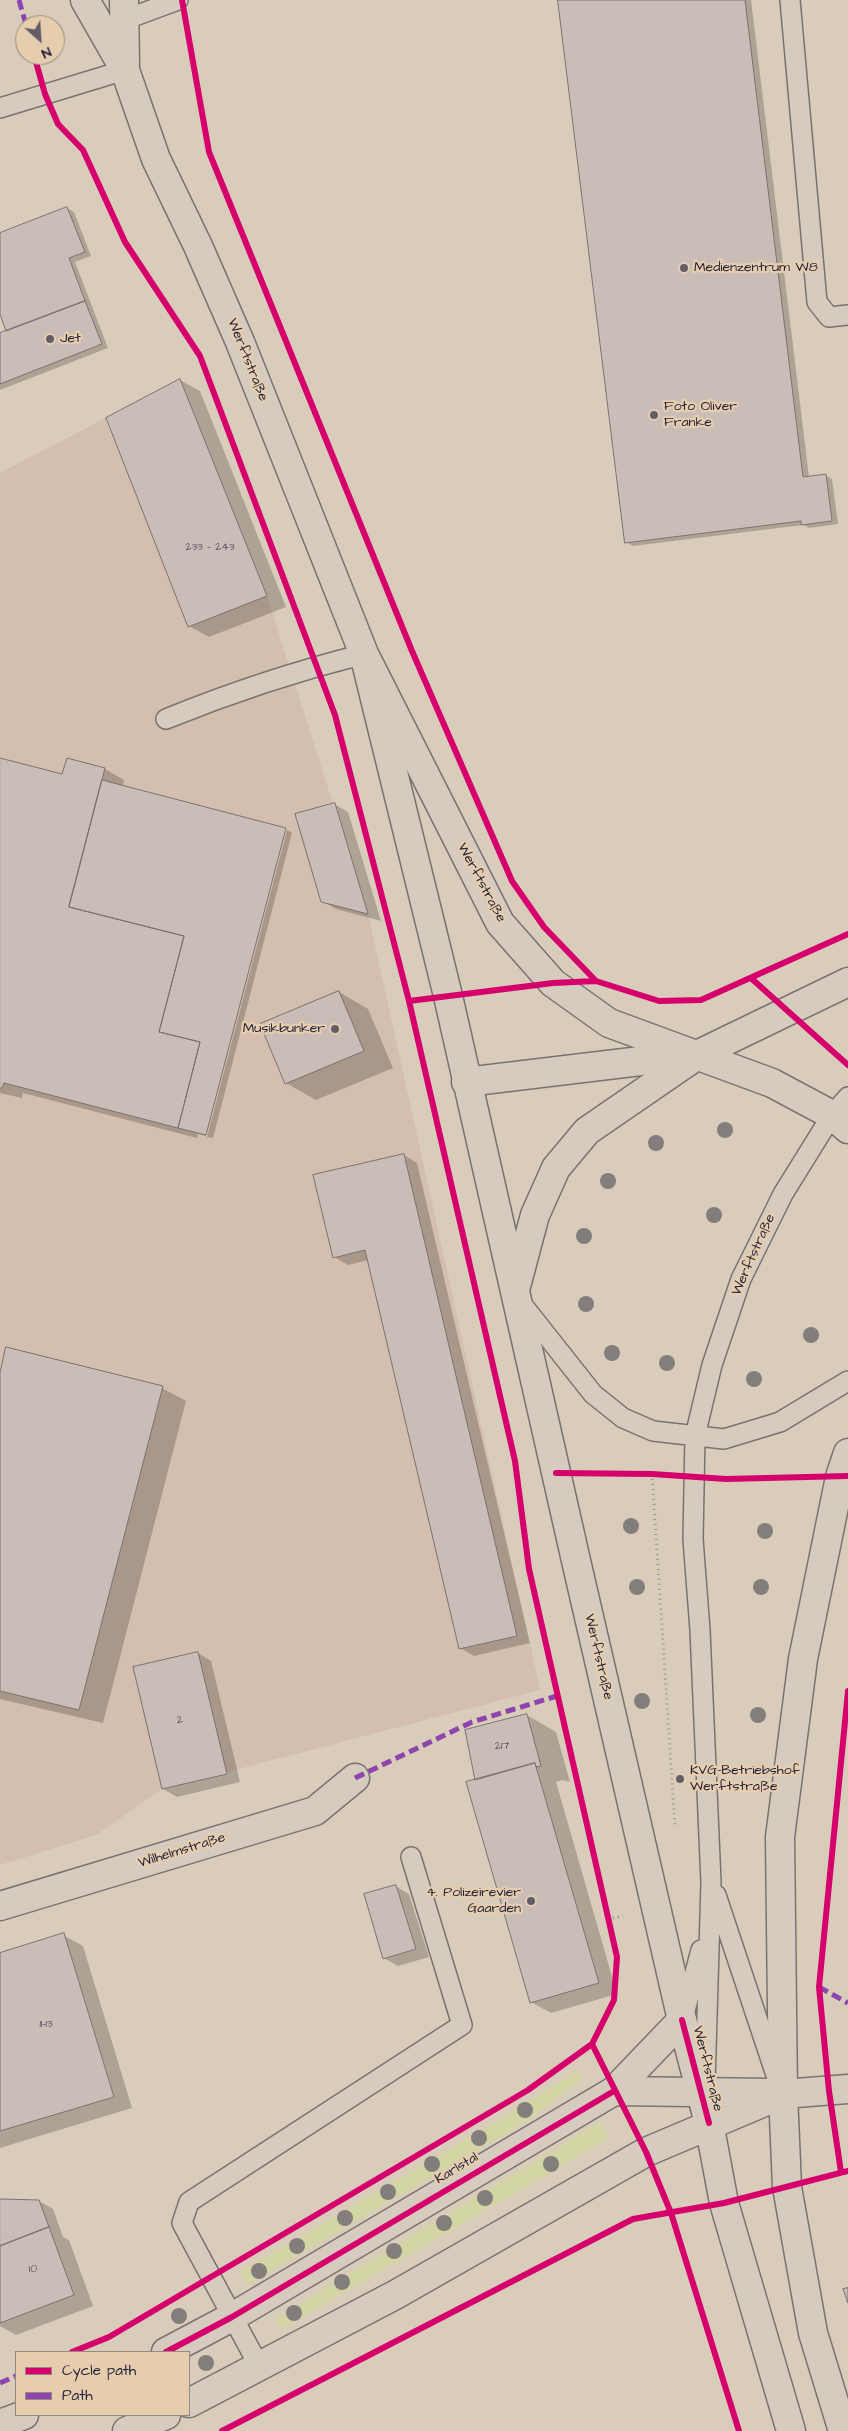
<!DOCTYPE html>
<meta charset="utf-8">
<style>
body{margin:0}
#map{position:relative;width:848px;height:2431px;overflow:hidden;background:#d9ccbb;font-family:"Architects Daughter",sans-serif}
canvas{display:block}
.legend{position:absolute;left:15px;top:2351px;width:175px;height:65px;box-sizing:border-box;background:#e6cdae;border:1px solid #988980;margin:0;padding:6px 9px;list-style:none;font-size:15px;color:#22223b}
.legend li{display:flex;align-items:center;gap:10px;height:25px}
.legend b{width:25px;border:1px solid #988980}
.north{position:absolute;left:15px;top:15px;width:50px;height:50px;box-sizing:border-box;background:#e6cdae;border:1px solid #988980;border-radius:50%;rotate:154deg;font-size:14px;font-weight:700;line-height:20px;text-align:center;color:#22223b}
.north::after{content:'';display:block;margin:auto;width:18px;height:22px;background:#625e68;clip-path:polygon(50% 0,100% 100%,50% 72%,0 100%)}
</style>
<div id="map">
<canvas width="848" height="2431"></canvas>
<ul class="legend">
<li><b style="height:6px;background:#d6006c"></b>Cycle path</li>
<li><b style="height:6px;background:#8e44ad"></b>Path</li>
</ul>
<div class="north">N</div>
</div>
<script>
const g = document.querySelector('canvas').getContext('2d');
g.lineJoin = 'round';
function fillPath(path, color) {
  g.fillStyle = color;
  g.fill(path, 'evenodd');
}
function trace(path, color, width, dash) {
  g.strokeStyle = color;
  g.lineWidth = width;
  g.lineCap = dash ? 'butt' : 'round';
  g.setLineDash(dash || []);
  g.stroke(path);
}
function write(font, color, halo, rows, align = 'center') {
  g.font = font + ' "Architects Daughter",sans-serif';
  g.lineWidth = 4.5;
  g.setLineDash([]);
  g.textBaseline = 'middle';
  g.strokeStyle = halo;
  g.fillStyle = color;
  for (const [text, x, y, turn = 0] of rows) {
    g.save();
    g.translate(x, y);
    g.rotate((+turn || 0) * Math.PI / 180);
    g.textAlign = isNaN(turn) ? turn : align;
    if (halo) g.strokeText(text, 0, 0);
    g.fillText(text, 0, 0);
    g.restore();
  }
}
fillPath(new Path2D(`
 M180,379L267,596L368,914L540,1690L162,1789L96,1835L0,1865V473Z`), '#d4bead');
fillPath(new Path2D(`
 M576,2071L582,2079L529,2120L247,2285L240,2272L504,2117Z
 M600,2122L608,2138L598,2145L287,2326L281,2327L275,2323L278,2317Z`), '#d3d5a4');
fillPath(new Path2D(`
 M560,0H751L809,477L825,475L832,479L838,524L809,528L803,525L633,546L626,542Z
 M67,208L74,212L91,256L75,262L108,348L0,390V335L8,332L0,311V234Z
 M180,380L200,391L286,607L209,637L189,626Z
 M0,759L63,776L67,760L105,769L124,780L123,787L284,829L205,1136L198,1134L197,1138L23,1093L22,1098L0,1093Z
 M334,804L348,812L381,921L336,909L322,901Z
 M287,830L292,833L213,1138L207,1137Z
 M339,992L368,1009L393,1068L316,1100L286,1083Z
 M404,1155L417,1163L530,1643L474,1656L460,1648L369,1260L348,1265L334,1257Z
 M0,1378L162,1388L186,1401L103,1723L0,1699Z
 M198,1653L211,1661L240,1782L177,1797L163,1789Z
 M527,1715L556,1732L570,1782L562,1780L556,1782L617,1994L551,2013L531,2002L477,1781Z
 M395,1886L409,1894L429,1957L398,1966L384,1958Z
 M63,1935L83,1946L132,2108L0,2148V1954Z
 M0,2201H39L53,2209L63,2237L69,2240L93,2306L16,2335L0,2326Z`), '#0003');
const building = new Path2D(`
 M558,0H745L803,477L826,474L832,521L801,525V521L625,543Z
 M67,207L85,252L69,258L85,301L6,331L0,314V233Z
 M85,301L102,344L0,384V333Z
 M180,379L267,596L188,627L106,418Z
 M0,758L62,774L67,758L105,768L69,907L184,936L159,1032L200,1042L178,1128L4,1083L2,1088H0Z
 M102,780L286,828L206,1135L178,1128L200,1042L159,1032L184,936L69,907Z
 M335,803L368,914L321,902L295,814Z
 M339,991L364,1051L285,1084L260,1024Z
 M404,1154L517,1636L459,1649L365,1250L333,1258L313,1175Z
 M6,1347L163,1386L79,1710L0,1691V1373Z
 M198,1652L227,1774L162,1789L133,1667Z
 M527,1714L541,1766L536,1767L535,1763L475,1780L465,1730Z
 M535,1763L599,1983L530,2003L466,1782Z
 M396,1885L416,1949L383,1959L364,1894Z
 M64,1933L114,2097L0,2131V1953Z
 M0,2199L39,2200L49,2227L0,2246Z
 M49,2227L74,2295L0,2323V2246Z
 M848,2288V2303L843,2289Z`);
fillPath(building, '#cabdb8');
trace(building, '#797370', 1);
const service = new Path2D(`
 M790,0L817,302L829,317L848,315
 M124,20L178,0
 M0,108L125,70
 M166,719C230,693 296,671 364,654
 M521,1303L593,1394L623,1418L653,1431L724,1439L780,1422L848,1381
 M716,1895L776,2075
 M683,2018L701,1950
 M705,2084L711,1882L700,1630L693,1539L695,1436L712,1365L741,1279L783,1194L832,1115L848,1097
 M259,2366L182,2223L189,2202L462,2025L411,1857`);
const minor = new Path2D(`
 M466,1082L699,1054
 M0,1906L315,1811L355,1778
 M783,2094L848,2089`);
const tertiary = new Path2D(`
 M614,2091L771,2093
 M166,2352L232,2317L614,2091L682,2020
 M189,2403L395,2295L646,2152L783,2094
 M0,2424L24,2415
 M127,2431L166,2415`);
const secondary = new Path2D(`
 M85,0L125,70L156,159L198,246L240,342L364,654L500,923L553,983L609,1023L772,1083L832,1115L848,1129
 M124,0L125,66
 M364,654L448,996L577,1565L682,2020L709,2123L724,2203L791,2431
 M515,1290L535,1215L556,1168L587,1131L699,1054L848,982
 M843,2431L813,2333L787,2187L783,2094L780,1837L803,1659L840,1477L848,1453`);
trace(service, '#797370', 22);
trace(minor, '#797370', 31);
trace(tertiary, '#797370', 31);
trace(secondary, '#797370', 31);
trace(new Path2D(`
 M652,1474L675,1826
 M608,1919L623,1916`), '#9b9590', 3, [1, 4]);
trace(service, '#d5cbbf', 19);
trace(minor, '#d5cbbf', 28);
trace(tertiary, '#d5cbbf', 28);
trace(secondary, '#d5cbbf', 28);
trace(new Path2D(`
 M19,0L26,25
 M355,1778L472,1722L557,1696
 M819,1987L848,2003
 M0,2383L16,2376`), '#8e44ad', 5, [10, 5]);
trace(new Path2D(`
 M182,0L209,152L412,651L512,881L544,927L596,981
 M34,55L45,94L58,124L83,150L125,242L200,356L335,715L409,1001L515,1461L529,1569L617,1957L614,2000L592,2044L528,2090L109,2337L72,2352
 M752,979L848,1065
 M409,1001L553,983L596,981L659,1001L701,1000L848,934
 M556,1473L652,1474L726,1479L848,1476
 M682,2020L709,2123
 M592,2044L646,2152L671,2213L739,2431
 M841,2172L829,2091L819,1987L848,1691
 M166,2352L232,2317L614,2091
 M222,2431L633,2219L724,2203L848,2171`), '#d6006c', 6);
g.fillStyle = '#837e7c';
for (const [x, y] of [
 [725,1130],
 [656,1143],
 [608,1181],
 [714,1215],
 [584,1236],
 [586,1304],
 [811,1335],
 [612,1353],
 [667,1363],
 [754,1379],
 [631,1526],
 [765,1531],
 [637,1587],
 [761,1587],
 [642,1701],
 [758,1715],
 [525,2110],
 [479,2138],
 [432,2164],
 [551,2164],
 [388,2192],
 [485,2198],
 [345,2218],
 [444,2223],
 [297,2246],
 [394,2251],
 [259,2271],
 [342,2282],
 [294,2313],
 [179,2316],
 [206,2363]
]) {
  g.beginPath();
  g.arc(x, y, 8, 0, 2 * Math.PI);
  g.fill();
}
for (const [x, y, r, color] of [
 [684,268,5,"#625e68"],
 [50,339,5,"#625e68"],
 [654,415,5,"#625e68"],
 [335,1029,5,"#625e68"],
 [680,1779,5,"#625e68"],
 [531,1901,5,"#625e68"]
]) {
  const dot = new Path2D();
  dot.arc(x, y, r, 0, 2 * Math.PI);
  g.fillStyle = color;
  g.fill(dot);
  trace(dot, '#e6cdae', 2);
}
write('11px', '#524e5e', null, [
 ["233 - 243",210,548],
 ["2",180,1721],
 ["217",502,1747],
 ["11-13",46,2025],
 ["10",33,2270]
]);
write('14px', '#22223b', '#e6cdae', [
 ["Medienzentrum W8",694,268],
 ["Jet",60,339],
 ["Foto Oliver",664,407],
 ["Franke",664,423],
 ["Musikbunker",325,1029,"right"],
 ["KVG-Betriebshof",690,1771],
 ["Werftstraße",690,1787],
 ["4. Polizeirevier",521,1893,"right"],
 ["Gaarden",521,1909,"right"]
], 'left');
write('14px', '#22223b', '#e6cdae', [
 ["Werftstraße",247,360,68],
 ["Werftstraße",481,883,62],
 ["Werftstraße",754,1255,-66],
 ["Werftstraße",598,1657,77],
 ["Wilhelmstraße",182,1851,-17],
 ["Werftstraße",707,2069,76],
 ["Karlstal",457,2169,-31]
]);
</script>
